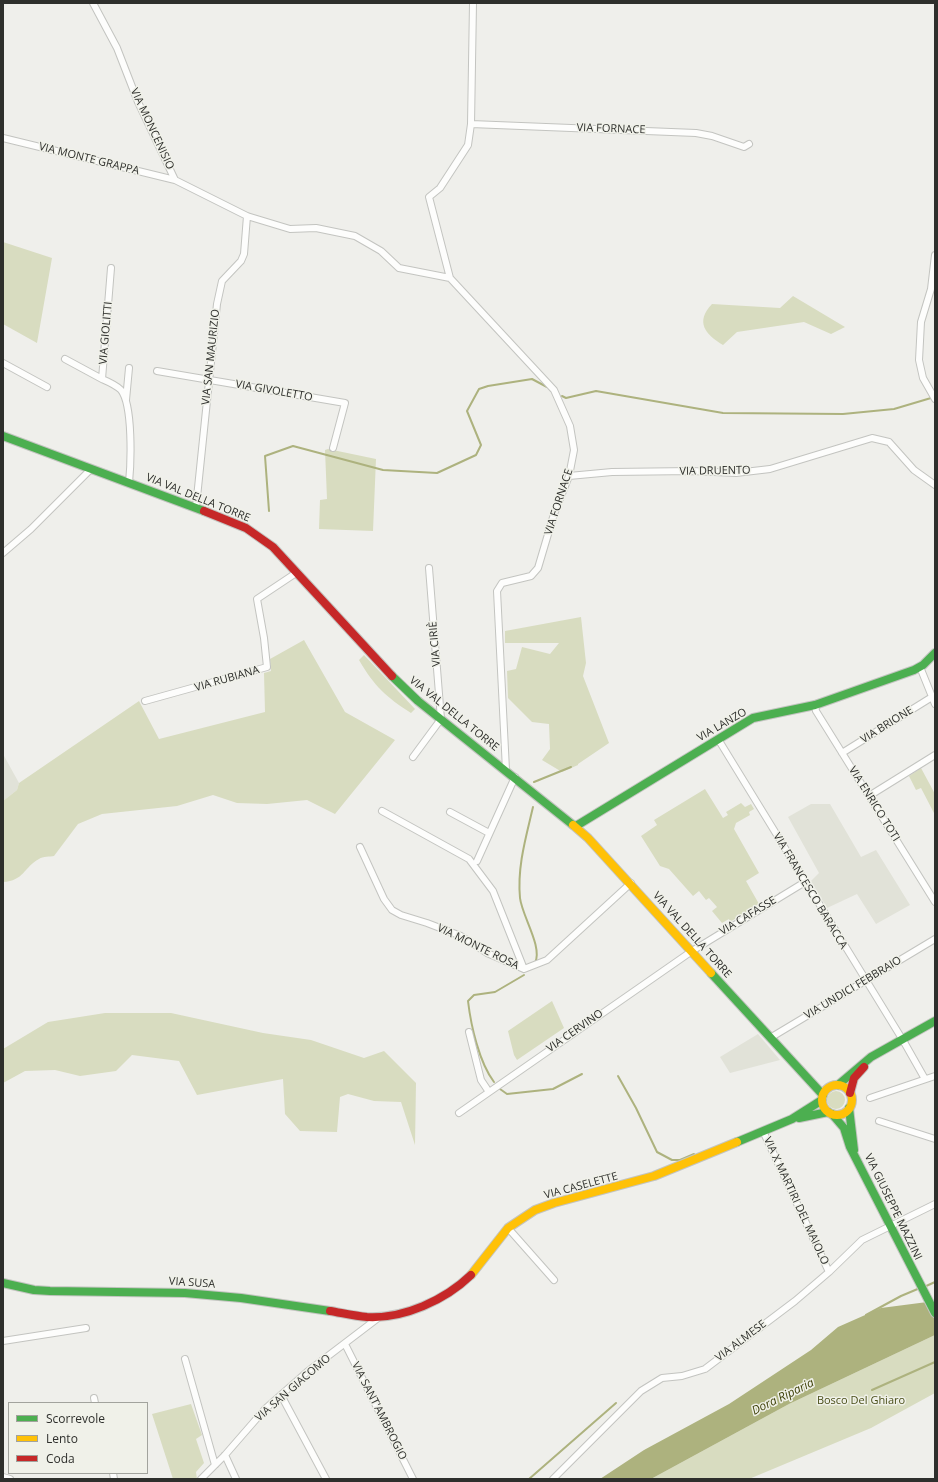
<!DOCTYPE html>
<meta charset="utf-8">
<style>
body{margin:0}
#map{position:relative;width:938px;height:1482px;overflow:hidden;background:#efefeb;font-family:"Open Sans",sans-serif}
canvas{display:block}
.frame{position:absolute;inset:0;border:4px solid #2e2f2c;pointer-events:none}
.legend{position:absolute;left:8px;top:1402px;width:140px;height:72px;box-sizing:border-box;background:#f0f1e9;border:1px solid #a2a39d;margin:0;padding:5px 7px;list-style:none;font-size:12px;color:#2e2f2c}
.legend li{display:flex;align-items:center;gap:8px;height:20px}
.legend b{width:20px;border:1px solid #a2a39d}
</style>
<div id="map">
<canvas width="938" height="1482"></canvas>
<div class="frame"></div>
<ul class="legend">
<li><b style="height:5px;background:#4caf50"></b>Scorrevole</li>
<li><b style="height:5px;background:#ffc107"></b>Lento</li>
<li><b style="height:5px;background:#c62828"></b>Coda</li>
</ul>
</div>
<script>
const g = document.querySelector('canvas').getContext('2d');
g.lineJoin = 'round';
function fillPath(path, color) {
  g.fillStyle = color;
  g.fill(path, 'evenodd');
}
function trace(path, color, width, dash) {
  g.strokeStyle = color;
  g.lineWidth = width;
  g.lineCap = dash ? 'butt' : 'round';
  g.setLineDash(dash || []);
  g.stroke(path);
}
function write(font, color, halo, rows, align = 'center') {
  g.font = font + ' "Open Sans",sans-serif';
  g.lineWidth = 3;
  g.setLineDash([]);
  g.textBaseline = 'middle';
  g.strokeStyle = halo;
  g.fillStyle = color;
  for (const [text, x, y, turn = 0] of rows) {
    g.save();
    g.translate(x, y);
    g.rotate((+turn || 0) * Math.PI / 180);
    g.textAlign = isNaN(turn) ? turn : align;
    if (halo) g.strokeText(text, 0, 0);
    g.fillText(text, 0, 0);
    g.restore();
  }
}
fillPath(new Path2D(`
 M3,754L19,783L17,790L3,801Z
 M811,804H830L861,857L876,850L910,905L876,924L857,894L827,908L811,881L819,873L788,817Z
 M758,1034L780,1060L730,1073L720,1057Z`), '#e1e2d8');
fillPath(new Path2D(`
 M3,242L52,258L37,343L3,324Z
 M793,296L845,327L831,334L804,322L737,332L723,345C705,334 695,322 712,304L780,308Z
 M328,449L376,459L373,531L319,529L320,500L327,499L325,450Z
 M581,617L586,663L583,676L609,743L578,764V765L562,772L542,760L550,749L549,724L532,722L508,698L507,671L516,669L522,647L550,654L559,643H505V631Z
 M304,640L345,712L395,740L335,814L307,800L267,804L237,803L213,795L177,806L102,814L78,824L54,856C50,857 43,856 39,859C24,867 24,881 3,882V801L17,790L19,783L139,701L159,739L265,712L264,673L271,671L270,659Z
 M364,655L415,709L411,713C386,697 374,686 359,660Z
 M921,768L935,794V815L921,788L916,790L909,776Z
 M705,789L723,818L728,815L726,812L741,803L745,807L751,804L754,809L749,812L750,815L736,823L734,829L759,873L746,881L759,904L730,922L729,919L722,923L712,911L717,907L709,898L706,900L699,891L693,896L669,869L660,866L641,836L657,825L654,820Z
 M552,1001L564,1028L517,1060L514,1055L508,1031Z
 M105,1013H171L263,1033L311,1040L364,1058L384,1051L416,1083L415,1145L401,1102L374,1101L348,1094L340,1097L337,1132L300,1131L285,1114L283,1079L197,1095L179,1061L132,1055L116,1071L80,1076L55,1070L25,1071L3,1083V1049L48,1022Z
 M827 1100a9 9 0 1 1 18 0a9 9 0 1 1-18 0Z
 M935,1335V1393L871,1428L749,1479H651L789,1404Z
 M191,1404L202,1435L196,1439L204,1463L196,1472L197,1479H173L152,1414Z`), '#d8dcc0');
fillPath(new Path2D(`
 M935,1301V1335L789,1404L651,1479H600L644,1450L729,1404L811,1350L838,1327L881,1308Z`), '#adb27e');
trace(new Path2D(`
 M562,396L566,398L596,391L723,413L843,414L894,409L931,398
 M269,511L265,456L293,446L383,470L437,473L476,455L481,445L467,411L479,389L488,386L532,379L547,387
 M534,782L571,767
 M533,807C526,837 517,867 520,898C522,916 543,947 535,963
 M618,1076L636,1108L657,1152L672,1160H680L694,1154
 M494,1082C479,1062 471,1026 468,1001L474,995L495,992L524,975
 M500,1089L507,1094L553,1089L582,1074
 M924,1287L935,1282
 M866,1315L901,1296L920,1288
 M872,1390L935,1362
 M529,1479L616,1403`), '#adb27e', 2);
const street = new Path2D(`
 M93,3L117,48L138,102L175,180L247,216L290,229L316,228L355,236L381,251L399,268L450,278
 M471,124L473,3
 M3,138L175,180
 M935,255L931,289L921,322L919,360L923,378L935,399
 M111,268L102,379C109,382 116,385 121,390C133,405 131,463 129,483
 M65,359L102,379
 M3,363L47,387
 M157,371L345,403L333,448
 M126,400L129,368
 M569,476L612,472L692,471L736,473L770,469L872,438L889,442L914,470L935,485
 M196,507L217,304L222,281L241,261L244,254L247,216
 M3,553L31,529L91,469
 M920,667L935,704
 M145,701L267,667L264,638L257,599L296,573
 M815,705L816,711L935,902
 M718,739L904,1042L925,1079
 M842,753L932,697
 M413,757L441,719L429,568
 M506,770L497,591L502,583L531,576L538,568L554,514L569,476L574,450L570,426L554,390L450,278L429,197L440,188L468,145L471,124L696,133L712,136L744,147L749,144
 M869,796L935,755
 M382,811L469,859L493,891L524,969
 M450,812L489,833
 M360,847L384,899L392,910L401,915L427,923L461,936L487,953L524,969L547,960L631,883
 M477,861L515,777
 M469,1032L481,1080L489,1092
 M770,1038L935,939
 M870,1098L935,1076
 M459,1113L692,951L805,882
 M879,1121L935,1139
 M763,1131L829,1272
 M508,1228L554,1280
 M3,1341L86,1328
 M345,1344L413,1479
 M185,1359L215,1465
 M281,1395L326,1479
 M94,1398L95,1403
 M225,1455L236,1479
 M113,1473L114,1479
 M3,1477L10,1479
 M201,1479L225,1455L265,1409L307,1372L378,1318
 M553,1479L641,1391L662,1378L682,1376L705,1369L795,1301L829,1272L862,1240L935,1204`);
const fast = new Path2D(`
 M3,436L204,511
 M392,676L418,701L573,825
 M576,826L753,718L815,705L914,670L923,665L935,653
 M711,973L823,1095
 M838,1085L871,1057L935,1021
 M849,1108L854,1150
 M832,1114L844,1128L850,1147L935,1313
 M799,1118L828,1112
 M737,1142L792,1119L822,1100
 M3,1283L34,1290L50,1291L185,1293L241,1298L330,1311`);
const slow = new Path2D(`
 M573,825L588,838L711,973
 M822 1100a15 15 0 1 1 30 0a15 15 0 1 1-30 0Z
 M471,1275L508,1228L535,1210L554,1203L654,1176L737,1142`);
const jam = new Path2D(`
 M204,511L246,528L273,547L392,676
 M850,1093L854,1078L864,1067
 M330,1311C342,1313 355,1316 367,1317C404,1319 445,1300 471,1275`);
trace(street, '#c3c4c0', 8);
trace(fast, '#c3c4c0', 10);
trace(slow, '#c3c4c0', 10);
trace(jam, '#c3c4c0', 10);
trace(street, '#fdfdfc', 6);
trace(fast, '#4caf50', 8);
trace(slow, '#ffc107', 8);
trace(jam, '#c62828', 8);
write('11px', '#2e2f2c', '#f0f1e9', [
 ["VIA MONCENISIO",152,129,65],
 ["VIA FORNACE",611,129,2],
 ["VIA MONTE GRAPPA",89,159,14],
 ["VIA GIOLITTI",106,333,-85],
 ["VIA SAN MAURIZIO",211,357,-84],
 ["VIA GIVOLETTO",274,391,10],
 ["VIA DRUENTO",715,471,-1],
 ["VIA VAL DELLA TORRE",198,498,22],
 ["VIA FORNACE",559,502,-72],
 ["VIA CIRIÈ",435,644,-95],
 ["VIA RUBIANA",227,679,-16],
 ["VIA VAL DELLA TORRE",454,714,39],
 ["VIA LANZO",722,725,-30],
 ["VIA BRIONE",887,725,-32],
 ["VIA ENRICO TOTI",874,804,58],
 ["VIA FRANCESCO BARACCA",810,891,59],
 ["VIA CAFASSE",748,916,-31],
 ["VIA VAL DELLA TORRE",692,935,48],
 ["VIA MONTE ROSA",478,947,26],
 ["VIA UNDICI FEBBRAIO",853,988,-31],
 ["VIA CERVINO",575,1031,-35],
 ["VIA CASELETTE",581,1186,-15],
 ["VIA X MARTIRI DEL MAIOLO",796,1201,65],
 ["VIA GIUSEPPE MAZZINI",893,1207,64],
 ["VIA SUSA",192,1283,4],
 ["VIA ALMESE",741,1341,-37],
 ["VIA SAN GIACOMO",293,1388,-41],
 ["VIA SANT'AMBROGIO",379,1411,63]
]);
write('11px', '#494e18', '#f0f1e9', [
 ["Bosco Del Ghiaro",861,1401]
]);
write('italic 12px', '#41440c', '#f0f1e9', [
 ["Dora Riparia",783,1397,-26]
]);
</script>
